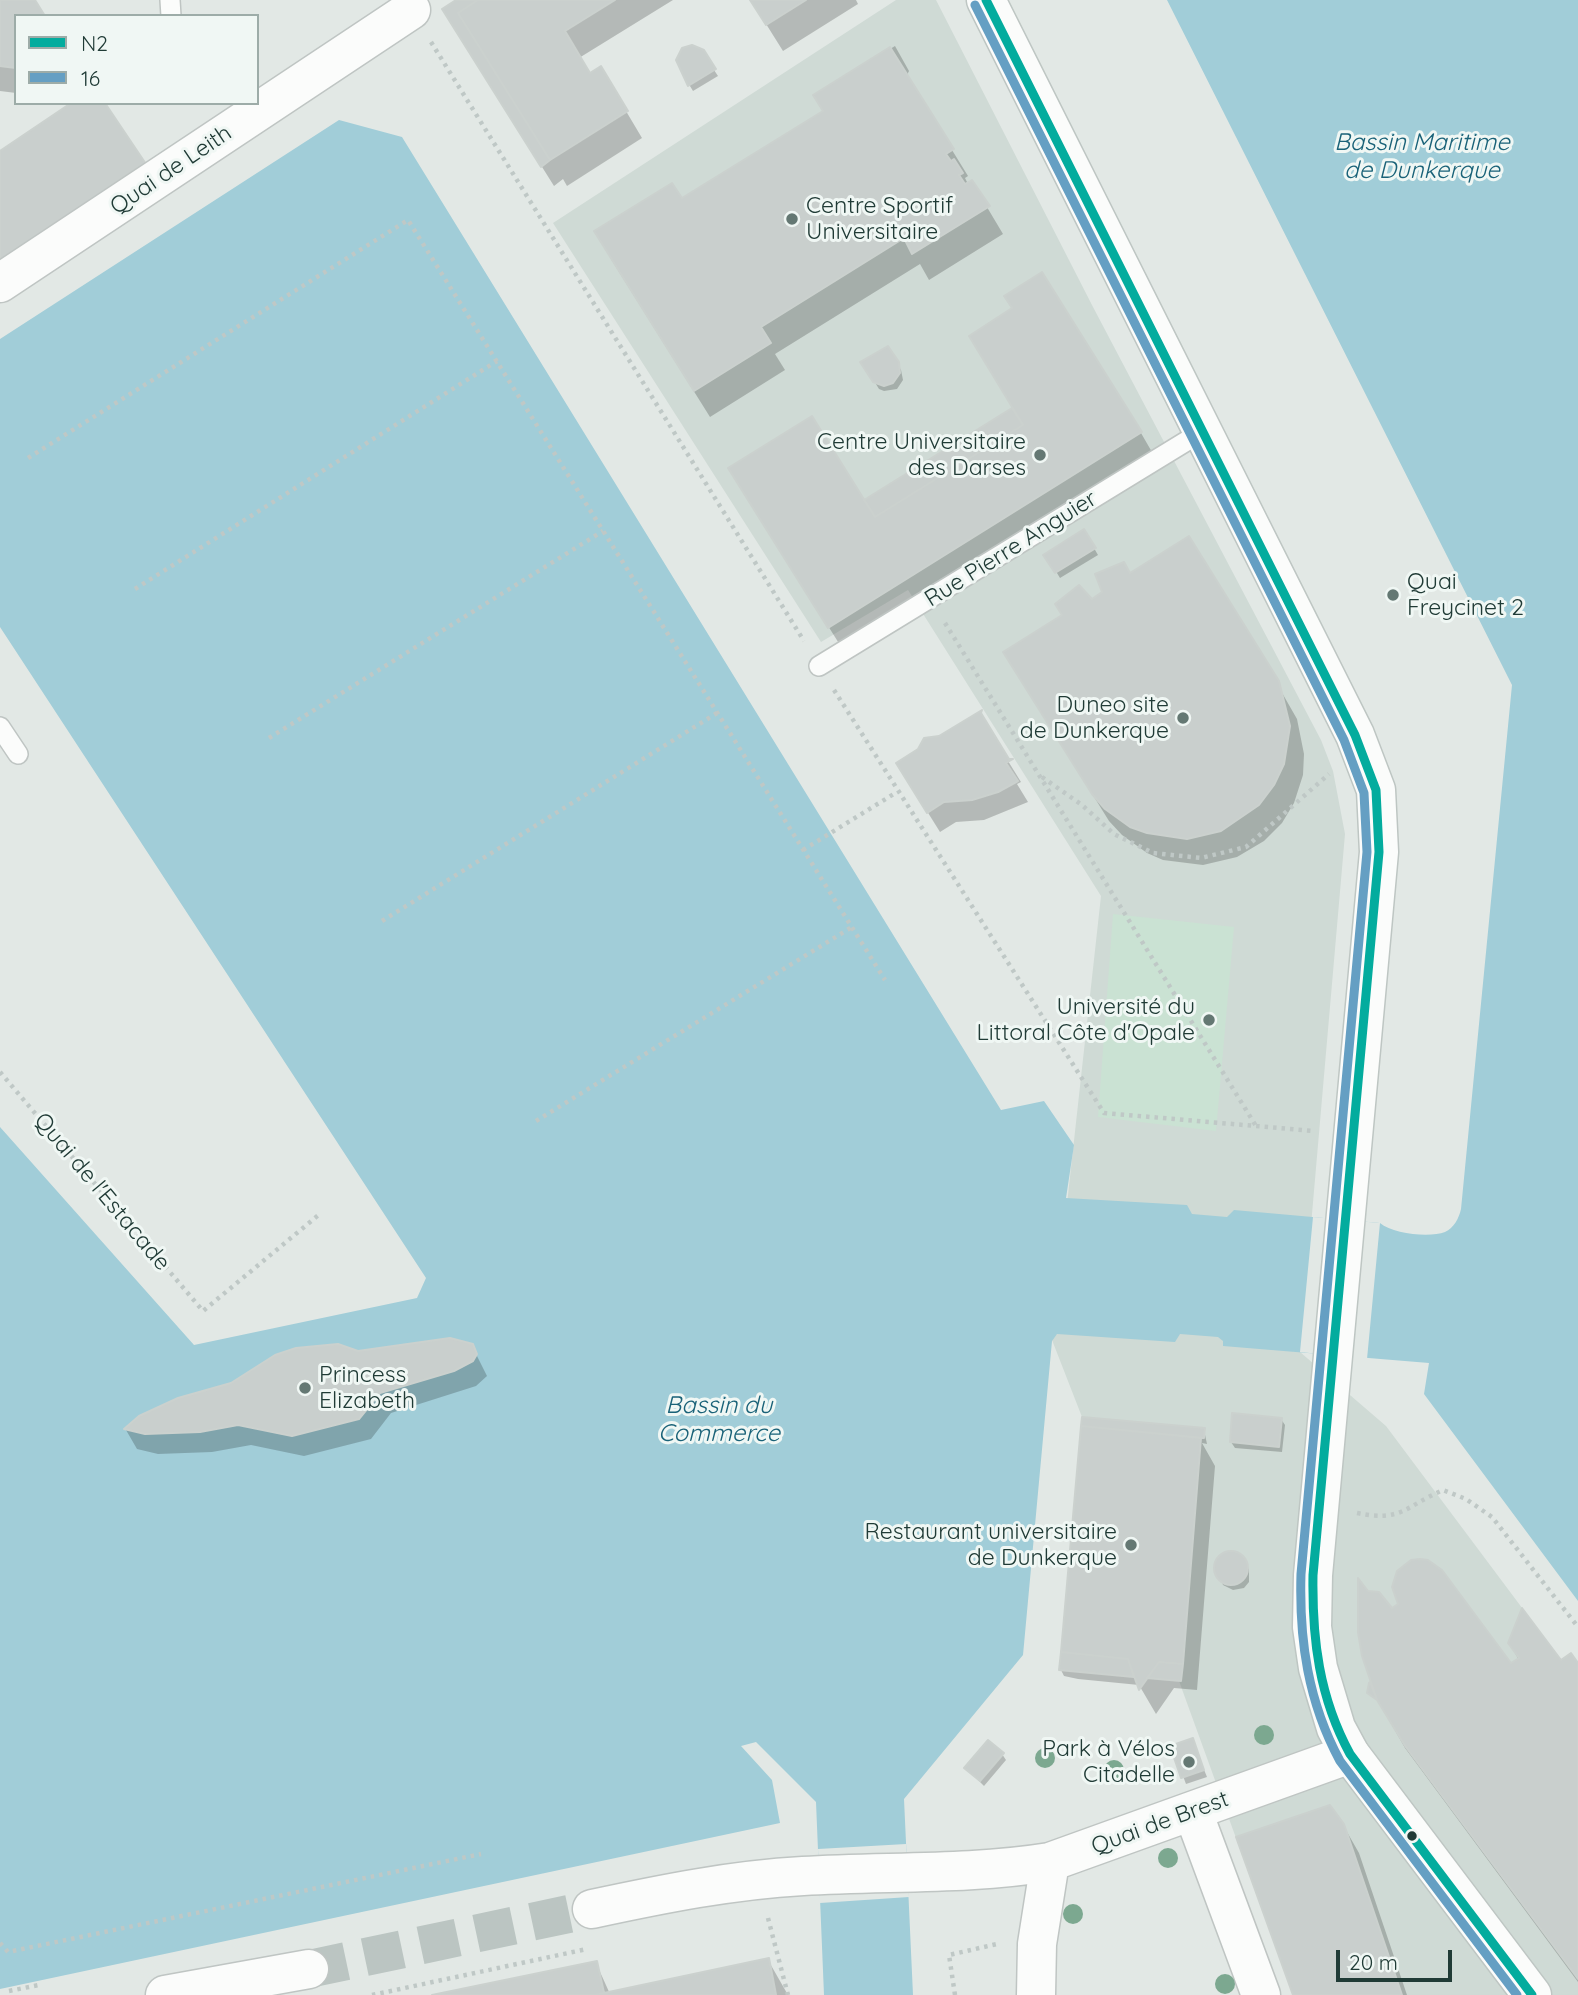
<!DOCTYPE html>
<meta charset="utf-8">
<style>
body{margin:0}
#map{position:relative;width:1578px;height:1995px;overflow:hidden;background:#e2e8e5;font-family:Quicksand,sans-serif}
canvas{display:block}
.legend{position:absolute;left:14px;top:14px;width:245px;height:91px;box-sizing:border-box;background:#f0f7f4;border:2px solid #9daca8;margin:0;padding:9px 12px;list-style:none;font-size:21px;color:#203b36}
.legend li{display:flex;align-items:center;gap:14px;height:35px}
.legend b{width:35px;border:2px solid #9daca8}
.scale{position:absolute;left:1336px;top:1950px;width:116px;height:32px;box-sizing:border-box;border:4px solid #203b36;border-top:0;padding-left:9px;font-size:21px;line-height:24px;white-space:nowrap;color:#203b36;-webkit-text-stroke:5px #f0f7f4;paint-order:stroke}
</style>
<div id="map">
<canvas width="1578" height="1995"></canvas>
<ul class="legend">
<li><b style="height:9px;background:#03ac9e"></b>N2</li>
<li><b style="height:9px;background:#659fc3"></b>16</li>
</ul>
<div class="scale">20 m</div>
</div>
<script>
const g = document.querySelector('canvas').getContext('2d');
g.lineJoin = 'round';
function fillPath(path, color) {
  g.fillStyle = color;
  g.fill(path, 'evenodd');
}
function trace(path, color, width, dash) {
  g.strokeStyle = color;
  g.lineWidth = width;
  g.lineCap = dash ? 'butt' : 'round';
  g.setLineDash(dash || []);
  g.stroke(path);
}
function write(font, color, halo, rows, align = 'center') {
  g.font = font + ' Quicksand,sans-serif';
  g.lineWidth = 6;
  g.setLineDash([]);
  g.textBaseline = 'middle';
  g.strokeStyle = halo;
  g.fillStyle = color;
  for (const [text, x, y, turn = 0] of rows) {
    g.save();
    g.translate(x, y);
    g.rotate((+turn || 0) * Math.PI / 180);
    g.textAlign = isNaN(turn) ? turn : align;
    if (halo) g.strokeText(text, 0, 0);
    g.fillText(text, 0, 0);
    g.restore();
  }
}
fillPath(new Path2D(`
 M896,0H936L1093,307L1321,740L1333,771L1345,834L1300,1352L1386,1426L1561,1660L1571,1653L1578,1663V1995H1293L1179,1681L1147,1678L1139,1690L1134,1677L1059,1670L1082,1417L1052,1340L1101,896L908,590L821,642L553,223Z`), '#cfdad5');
fillPath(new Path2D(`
 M1113,914L1234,927L1216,1131L1098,1117Z`), '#cae2d3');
fillPath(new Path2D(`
 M1167,0H1578V1601L1424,1394L1429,1363L1223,1346V1341L1218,1337L1180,1334L1175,1342L1057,1334L1052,1341L1023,1655L904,1799L913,1995H824L816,1802L756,1742L741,1746L772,1780L780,1823L0,1989V1127L194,1345L417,1298L426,1278L0,627V339L339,120L402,137L1001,1110L1044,1101L1074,1145L1066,1198L1187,1205L1192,1214L1227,1217L1234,1210L1380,1223C1393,1234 1430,1238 1445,1232C1454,1228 1459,1218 1461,1209L1512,685Z`), '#a1cdd8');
fillPath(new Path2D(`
 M1313,1217L1380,1223L1367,1359L1300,1352Z
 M906,1844L909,1897L820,1903L818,1849Z`), '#e2e8e5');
fillPath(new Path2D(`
 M0,0H33L16,16V93L0,91Z
 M459,0H673L579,58L590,75L601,69L642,138L567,186L563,179L554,186L456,30Z
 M751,0H856L858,4L783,51Z
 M895,46L909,71L906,77L952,150L968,176L965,178L968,184L972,182L1003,234L929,280L920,264L775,354L785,370L710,417L611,259L681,201L825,112L815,95Z
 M679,56L714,70L718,76L693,91L679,68Z
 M1014,309L1141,433L1156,459L845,653L746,495L863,502L1014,409Z
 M888,348L901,370L903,380L897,389L884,391L879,389L863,363Z
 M1084,531L1098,555L1060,578L1046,555Z
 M1130,575L1281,691L1297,719L1304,754L1303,775L1294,803L1282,823L1264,841L1237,857L1203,865L1163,860L1147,853L1122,835L1109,821L1021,679L1092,601Z
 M979,714L1021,782L1017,784L1028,802L984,820L956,822L940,832L910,784L940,738Z
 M472,1346L487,1376L476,1386L391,1413L371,1439L304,1456L251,1445L212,1452L158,1454L137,1449L126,1430L139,1418L357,1353Z
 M1083,1418L1204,1430L1207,1444L1202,1443L1215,1466L1197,1690L1174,1688L1156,1714L1139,1685L1078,1679L1064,1676L1061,1670Z
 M1281,1419L1285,1425L1282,1452L1235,1448L1231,1442Z
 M1237,1554L1249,1569V1582L1244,1588L1233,1590L1223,1585L1216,1566L1223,1555Z
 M1367,1593L1392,1611L1511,1666L1519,1660L1509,1643L1561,1663L1578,1665V1982L1405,1748L1389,1720L1364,1655Z
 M1192,1740L1207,1777L1186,1784L1172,1747Z
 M1002,1754L1006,1760L984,1786L966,1768Z
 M1343,1825L1359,1853L1407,1995H1295Z
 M768,1960L788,1995H441L596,1963L610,1994Z`), '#0003');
const building = new Path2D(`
 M0,0H35L45,16H16V68L0,66Z
 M456,0H478L458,13L550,160L541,167L442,9Z
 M478,0H615L565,31L590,73L601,66L628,111L550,160L458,13Z
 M750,0H806L766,25Z
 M692,45L704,50L716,69L688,86L676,60L682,48Z
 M890,47L954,149L946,154L951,161L954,159L963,173L959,175L965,184L972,180L990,206L912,254L904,238L761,327L771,343L694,391L594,231L672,183L682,198L823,111L813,95Z
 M71,103H105L148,167L0,266V151Z
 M1042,272L1142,432L828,628L728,468L812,416L875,517L1023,425L969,336L1012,308L1004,296Z
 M888,346L899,362L900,373L893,383L884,386L873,382L860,362Z
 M1012,408L1023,425L875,517L864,500Z
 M1084,529L1096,548L1055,573L1043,555Z
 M1189,536L1279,681L1290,726L1284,764L1274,785L1259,805L1221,831L1187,839L1147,833L1130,827L1105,809L1092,794L1003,652L1062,615L1055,604L1079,585L1092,599L1102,592L1095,574L1124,562L1130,573Z
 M982,710L981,713L1009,759H1013L1006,763L1018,781L998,792L972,800L944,802L927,813L896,763L918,749L924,738L939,736Z
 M450,1338L473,1344L477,1354L473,1361L454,1371L380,1393L359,1419L292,1436L238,1425L200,1432L145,1434L124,1429L139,1416L178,1398L231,1383L275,1355L296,1348L338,1344L358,1351Z
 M1232,1413L1282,1418L1279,1447L1230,1442Z
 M1082,1417L1205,1428L1204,1438L1081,1426Z
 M1081,1426L1201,1438L1183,1664L1159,1662L1139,1690L1128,1659L1061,1652Z
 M1214 1568a17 17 0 1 1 34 0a17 17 0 1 1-34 0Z
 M1420,1559L1428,1560L1442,1570L1511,1663L1519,1658L1508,1643L1522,1608L1561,1660L1571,1653L1578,1663V1979L1405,1746L1377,1700L1362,1656L1358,1632V1578L1368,1591L1379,1592L1392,1608L1398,1604L1392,1587L1397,1571L1411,1560Z
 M1061,1652L1128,1659L1134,1677L1059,1670Z
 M1159,1662L1183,1664L1181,1681L1147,1678Z
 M1369,1683L1370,1682L1377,1700L1367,1693Z
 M1193,1738L1204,1770L1181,1778L1170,1746Z
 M988,1740L1004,1753L980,1781L964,1768Z
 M1330,1805L1344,1824L1402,1995H1293L1236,1837Z
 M769,1958L776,1995H596L604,1993Z
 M597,1961L604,1993L596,1995H432Z`);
fillPath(building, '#c9cfcd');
trace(building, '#cbd1ce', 2);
trace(new Path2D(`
 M309,1969L592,1909`), '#bbc5c2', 38, [38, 19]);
const lane = new Path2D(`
 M170,0L171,16
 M819,666L1203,431
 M0,727L18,754`);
const street = new Path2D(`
 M0,283L411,10
 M1193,1812L1261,1995
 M592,1909C662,1894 731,1880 803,1876C885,1871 969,1875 1050,1862L1350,1754
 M165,1995L309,1969
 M1036,1995L1037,1944L1050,1862`);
const secondary = new Path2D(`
 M986,0L1355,735L1376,790L1379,852L1313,1575L1312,1627L1318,1668L1336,1728L1350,1754L1532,1995`);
trace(lane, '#bfc5c3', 22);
trace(street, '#bfc5c3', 41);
trace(secondary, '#bec6c3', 41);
trace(new Path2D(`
 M431,42L804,641
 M28,458L408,220L885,980
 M135,589L497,361
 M945,623L1256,1126
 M834,690L1104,1113L1314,1131
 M269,738L603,531
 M1042,777L1082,805L1114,834L1153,853L1201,858L1246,847L1329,774
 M803,850L897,792
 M382,921L717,713
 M0,1072L203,1311L321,1213
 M536,1121L852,927
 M1357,1513C1402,1522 1404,1507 1443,1490L1466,1499L1492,1517L1578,1627
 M768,1918L788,1995
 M0,1943L8,1952L481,1854
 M9,1991L39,1985
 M372,1995L587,1949
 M955,1995L949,1955L997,1944`), '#bfc8c6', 4.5, [3.5, 5]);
trace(lane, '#fbfcfb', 19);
trace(street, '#fbfcfb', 38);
trace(secondary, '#fbfcfb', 38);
trace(new Path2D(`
 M986,0L1355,735L1376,790L1379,852L1313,1575C1312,1639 1319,1697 1350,1754L1532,1995`), '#03ac9e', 9);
trace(new Path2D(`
 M975,5L1344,740L1364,793L1367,852L1301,1574C1299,1640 1308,1702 1340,1761L1517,1995`), '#659fc3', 9);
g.fillStyle = '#7ca890';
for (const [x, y] of [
 [1264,1735],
 [1045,1758],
 [1114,1770],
 [1168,1858],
 [1073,1914],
 [1225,1984]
]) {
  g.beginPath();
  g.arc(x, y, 10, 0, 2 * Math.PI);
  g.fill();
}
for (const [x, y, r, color] of [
 [792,219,7,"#647873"],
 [1040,455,7,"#647873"],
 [1393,595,7,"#647873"],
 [1183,718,7,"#647873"],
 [1209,1020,7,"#647873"],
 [305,1388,7,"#647873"],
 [1131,1545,7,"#647873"],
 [1189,1762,7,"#647873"],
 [1412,1836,6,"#203b36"]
]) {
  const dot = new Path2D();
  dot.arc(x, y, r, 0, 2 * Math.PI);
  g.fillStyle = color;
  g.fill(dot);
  trace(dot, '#f0f7f4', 2.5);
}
write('23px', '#203b36', '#f0f7f4', [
 ["Quai de Leith",171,170,-34],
 ["Rue Pierre Anguier",1011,549,-32],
 ["Quai de l'Estacade",102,1192,50],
 ["Quai de Brest",1160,1823,-20]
]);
write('23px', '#203b36', '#f0f7f4', [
 ["Centre Sportif",806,206,"left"],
 ["Universitaire",806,232,"left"],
 ["Centre Universitaire",1026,442],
 ["des Darses",1026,468],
 ["Quai",1407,582,"left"],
 ["Freycinet 2",1407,608,"left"],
 ["Duneo site",1169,705],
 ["de Dunkerque",1169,731],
 ["Université du",1195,1007],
 ["Littoral Côte d'Opale",1195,1033],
 ["Princess",319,1375,"left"],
 ["Elizabeth",319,1401,"left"],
 ["Restaurant universitaire",1117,1532],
 ["de Dunkerque",1117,1558],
 ["Park à Vélos",1175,1749],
 ["Citadelle",1175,1775]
], 'right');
write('italic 24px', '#196278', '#f0f7f4', [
 ["Bassin Maritime",1422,143],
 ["de Dunkerque",1422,171],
 ["Bassin du",719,1406],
 ["Commerce",719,1434]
]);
</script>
